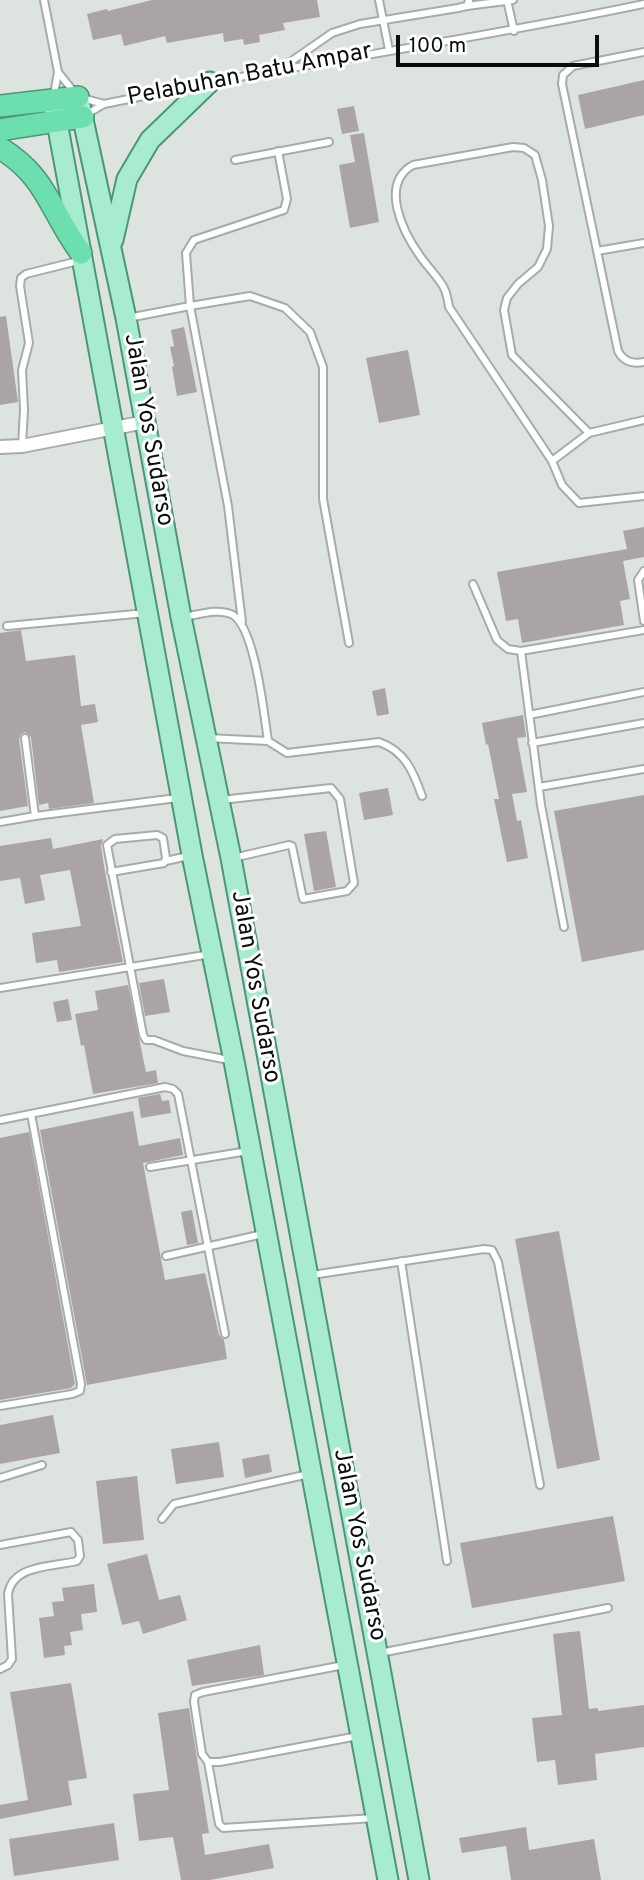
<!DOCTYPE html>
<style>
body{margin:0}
#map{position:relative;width:644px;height:1880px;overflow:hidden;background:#dde4e0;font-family:Overpass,sans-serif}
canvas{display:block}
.scale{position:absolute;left:396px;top:35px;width:203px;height:32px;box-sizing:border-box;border:4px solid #0c0e0d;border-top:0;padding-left:9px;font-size:21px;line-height:24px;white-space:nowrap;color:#0c0e0d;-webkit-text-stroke:5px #fff;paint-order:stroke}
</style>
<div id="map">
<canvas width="644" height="1880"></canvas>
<div class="scale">100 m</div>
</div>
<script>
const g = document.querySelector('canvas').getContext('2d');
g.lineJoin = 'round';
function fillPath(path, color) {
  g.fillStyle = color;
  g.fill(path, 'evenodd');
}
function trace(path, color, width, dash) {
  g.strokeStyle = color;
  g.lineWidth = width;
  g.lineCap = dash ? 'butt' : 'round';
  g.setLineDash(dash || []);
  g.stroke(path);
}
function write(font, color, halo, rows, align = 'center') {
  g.font = font + ' Overpass,sans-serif';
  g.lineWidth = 6;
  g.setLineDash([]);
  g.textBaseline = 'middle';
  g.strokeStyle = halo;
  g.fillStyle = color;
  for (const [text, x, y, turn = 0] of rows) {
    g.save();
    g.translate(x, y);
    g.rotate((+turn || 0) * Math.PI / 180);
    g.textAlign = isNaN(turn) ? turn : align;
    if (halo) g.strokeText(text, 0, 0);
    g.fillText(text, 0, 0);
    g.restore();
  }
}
fillPath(new Path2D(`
 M152,0H317L320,17L283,23L285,30L259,35L260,42L244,45L243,39L224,42L223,33L167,43L165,36L124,46L121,34L93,40L87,14L107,9L108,11Z
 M644,80V115L585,129L578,95Z
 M354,106L359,131L342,134L337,109Z
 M364,133L379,222L350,228L339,165L355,162L350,135Z
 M6,316L18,402L0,405V317Z
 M184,327L197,392L177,396L172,367L174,366L170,347L174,346L171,330Z
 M408,350L420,415L379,423L366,358Z
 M644,527V557L623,561L630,599L620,601L624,625L522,643L518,619L506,621L497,572L627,549L623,531Z
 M21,630L26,661L75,655L81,706L95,704L98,722L81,725L94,803L49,809L48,803L39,805L31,737L25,732L21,734L19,739L28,806L0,811V633Z
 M385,688L389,714L377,716L372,691Z
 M523,715L526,737L517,738L527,792L512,794L517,821L521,820L528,858L507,862L494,799H499L488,744L486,745L482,723Z
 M388,788L393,815L364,820L359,793Z
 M644,795V950L582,962L554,811Z
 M326,831L336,887L314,891L304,834Z
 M51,838L53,849L103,839L101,846L105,872L123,962L59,972L57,960L36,963L32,933L81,926L70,870L40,875L45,900L25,904L20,878L0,881V846Z
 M164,979L170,1012L145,1016L139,983Z
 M128,985L146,1072L156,1070L158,1083L93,1094L84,1045L81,1046L75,1014L98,1010L95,991Z
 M68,999L72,1020L57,1022L53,1002Z
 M160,1094L162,1101L169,1100L171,1113L141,1118L138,1098Z
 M133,1111L139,1146L180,1138L183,1155L143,1163L165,1280L205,1273L219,1335L224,1340L227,1359L87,1385L40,1130Z
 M29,1132L75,1384L71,1388L0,1400V1138Z
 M192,1210L198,1243L187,1245L181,1212Z
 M559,1231L600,1460L557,1469L515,1239Z
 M53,1415L60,1453L0,1464V1425Z
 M219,1442L224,1477L176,1484L171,1449Z
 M269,1454L272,1472L245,1478L242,1459Z
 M137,1476L144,1540L103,1544L96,1481Z
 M613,1516L625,1581L472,1608L460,1543Z
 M147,1554L159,1600L180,1595L187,1620L143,1634L139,1621L122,1625L107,1564Z
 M94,1584L97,1612L81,1614L83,1630L70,1632L72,1645L64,1646L65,1655L44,1658L39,1618L54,1616L52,1602L64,1601L62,1588Z
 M580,1631L589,1709L598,1708V1711L644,1705V1747L595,1754L597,1780L558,1785L555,1760L537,1762L532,1718L562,1715L553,1634Z
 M260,1645L264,1675L192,1686L187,1660Z
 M71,1683L87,1778L68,1781L72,1805L0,1819V1805L28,1800L10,1692Z
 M189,1708L209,1833L202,1834L205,1855L269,1844L274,1868L210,1880H181L173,1837L139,1841L133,1794L169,1790L158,1713Z
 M114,1823L119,1860L14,1876L9,1839Z
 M526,1827L529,1850L594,1839L601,1880H511L506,1846L462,1853L459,1838Z`), '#aba4a4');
const lane = new Path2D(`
 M44,0L58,72L54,94
 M379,0L389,50
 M507,0L514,31
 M467,6L513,0
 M644,52L573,66L563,75L562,84L618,351C624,362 632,364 644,362
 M283,67L332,33L360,24L458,8L467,6L469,0
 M58,72L74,92
 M212,82C356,56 501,34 644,4
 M82,98L104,104
 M87,114L104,104L198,85
 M235,160L329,142
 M597,251L644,243
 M128,318L190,306L186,253L194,240L284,210L287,199L278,151
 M589,433L512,355L504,310L507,298L518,284L538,267L547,249L549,226L542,180L535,155L524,148L513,147L413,165C379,184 403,232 420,256C427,266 437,276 443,286C447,293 448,300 449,307L552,461L562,485L579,503L644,496
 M22,446L24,410L22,370L29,343L20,286L21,278L26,274L78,261
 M552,461L589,433L644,420
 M644,571L638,580L644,621
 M473,584L497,640L508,649L521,651L644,630
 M183,617C198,615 217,608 231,614C255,624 264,715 268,741
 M242,622L228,506L190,306L250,296L285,308L310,332L323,367V499L349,643
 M7,626L146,613
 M521,651L541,805L564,927
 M529,715L644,692
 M208,738L268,741L287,753L379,742C405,751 413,771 422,796
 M532,743L644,723
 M539,787L644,769
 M221,800L331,788L340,799L354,883L347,891L303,899L292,846L289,845L233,858
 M35,816L177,798
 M0,822L35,816L25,738
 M166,861L188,856
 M111,872L164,863L166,858L163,838L157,835L115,839L107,845L143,1035L146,1040H154L183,1051L229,1060
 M0,988L211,954
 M0,1120L165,1087L173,1089L178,1094L225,1334
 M150,1167L248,1151
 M166,1256L263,1234
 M401,1261L447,1561
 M312,1275L484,1249L492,1250L498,1262L540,1485
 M0,1406L72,1394L80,1391L81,1384L31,1114
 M0,1478L42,1465
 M162,1519L174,1504L309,1474
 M0,1545L71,1532L78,1540L80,1556L77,1561C53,1567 13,1564 8,1594L12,1659L8,1665L0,1669
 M380,1653L608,1608
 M344,1665L203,1692L195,1695L194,1702L202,1754L208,1762H220L358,1736
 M208,1762L219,1824L223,1828L374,1818`);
const street = new Path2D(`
 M0,447L22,446L145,422`);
const primary = new Path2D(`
 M79,101L126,318L181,617L231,858L419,1880
 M54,106L192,855L234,1061L388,1880
 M113,240L127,179L150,140L210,82`);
const highway = new Path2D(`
 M0,106L78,97
 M0,130L83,117
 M0,148C48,177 50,212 81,253`);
trace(lane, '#a6aca9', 10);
trace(street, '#a6aca9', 16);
trace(primary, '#4b9676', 23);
trace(highway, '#4b9676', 24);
trace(lane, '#fff', 6);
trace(street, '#fff', 12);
trace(primary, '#a7eccf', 19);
trace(highway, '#6ddfaf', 21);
write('24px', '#0c0e0d', '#fff', [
 ["Pelabuhan Batu Ampar",250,76,-11],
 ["Jalan Yos Sudarso",147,430,80],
 ["Jalan Yos Sudarso",254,987,80],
 ["Jalan Yos Sudarso",358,1545,79]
]);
</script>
